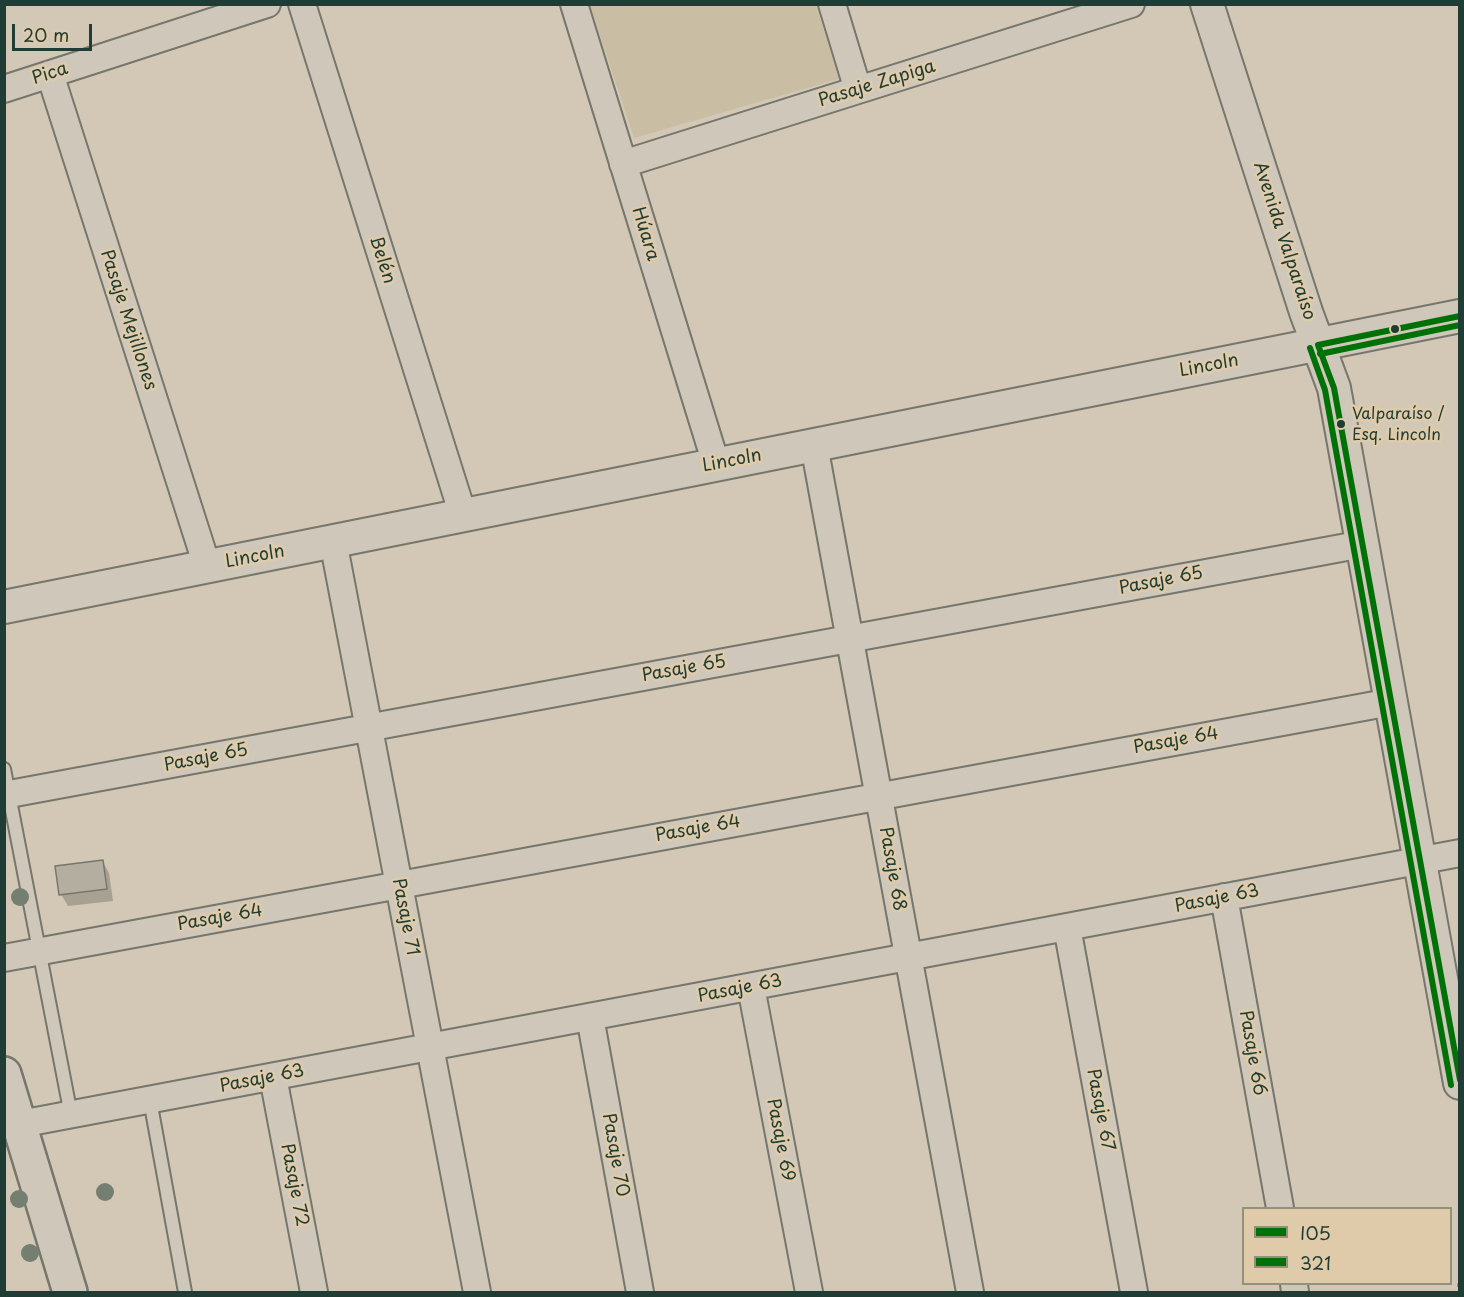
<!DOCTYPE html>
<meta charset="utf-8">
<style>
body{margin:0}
#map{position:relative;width:1464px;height:1297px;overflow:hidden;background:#d3c8b6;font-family:"Playpen Sans",sans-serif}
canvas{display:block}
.frame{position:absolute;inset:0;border:6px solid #1f3d34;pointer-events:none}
.legend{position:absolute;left:1242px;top:1207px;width:210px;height:78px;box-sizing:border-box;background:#dfcbaa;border:2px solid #92927b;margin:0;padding:8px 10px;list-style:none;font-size:18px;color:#1f3d34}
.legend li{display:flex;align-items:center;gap:12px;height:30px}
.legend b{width:30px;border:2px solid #92927b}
.scale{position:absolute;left:12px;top:24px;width:80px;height:27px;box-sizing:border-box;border:3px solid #1f3d34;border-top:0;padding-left:8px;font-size:18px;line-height:21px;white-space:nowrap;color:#1f3d34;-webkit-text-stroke:4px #dfcbaa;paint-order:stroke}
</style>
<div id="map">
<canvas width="1464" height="1297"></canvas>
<div class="frame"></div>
<ul class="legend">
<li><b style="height:8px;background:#007106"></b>I05</li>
<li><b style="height:8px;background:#007106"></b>321</li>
</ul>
<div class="scale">20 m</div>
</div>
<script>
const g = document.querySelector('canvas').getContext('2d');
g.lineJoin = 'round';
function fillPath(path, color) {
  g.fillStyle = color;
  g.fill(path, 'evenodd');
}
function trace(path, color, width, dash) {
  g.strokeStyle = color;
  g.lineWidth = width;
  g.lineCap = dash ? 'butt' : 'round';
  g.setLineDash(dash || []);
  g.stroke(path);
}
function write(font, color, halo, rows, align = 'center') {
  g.font = font + ' "Playpen Sans",sans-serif';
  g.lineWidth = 5;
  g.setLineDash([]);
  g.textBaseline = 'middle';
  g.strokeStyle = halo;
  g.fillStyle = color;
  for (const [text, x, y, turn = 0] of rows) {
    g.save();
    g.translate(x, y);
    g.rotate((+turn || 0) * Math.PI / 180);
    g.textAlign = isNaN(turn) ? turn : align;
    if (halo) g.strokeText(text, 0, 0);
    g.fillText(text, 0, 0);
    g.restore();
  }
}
fillPath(new Path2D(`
 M590,5H816L839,79L634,138Z`), '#c9bda4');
fillPath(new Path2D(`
 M103,862L109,873L113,901L68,906L61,894Z`), '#0003');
const building = new Path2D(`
 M103,860L107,889L59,895L55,866Z`);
fillPath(building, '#b4aea1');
trace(building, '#76766c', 1.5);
const service = new Path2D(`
 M4,769L71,1115
 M150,1100L185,1292`);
const minor = new Path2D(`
 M302,4L463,515
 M574,4L716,464
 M832,4L858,90
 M50,74L207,566
 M4,89L267,4
 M623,164L1131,4
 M814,445L970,1292
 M333,541L477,1292
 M4,795L1363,544
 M1224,897L1280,1208
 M1067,927L1134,1292
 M4,958L1391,702
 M751,987L809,1292
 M590,1017L640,1292
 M273,1077L314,1292
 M20,1124L1460,853
 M1294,1284L1295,1292`);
const tertiary = new Path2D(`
 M1207,4L1306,312L1334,388L1460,1083
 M4,607L1460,316`);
const secondary = new Path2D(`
 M4,1074L70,1292`);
trace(service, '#76766c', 16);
trace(minor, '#76766c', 30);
trace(tertiary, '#76766c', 36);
trace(secondary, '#76766c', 38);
trace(new Path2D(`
 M1457,1285H1460`), '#96948a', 4, [1.5, 4.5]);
trace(service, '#cfc7ba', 12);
trace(minor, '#cfc7ba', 26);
trace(tertiary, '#cfc7ba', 32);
trace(secondary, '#cfc7ba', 33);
trace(new Path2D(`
 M1318,345L1334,388L1460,1080
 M1318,345L1460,316`), '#007106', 6);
trace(new Path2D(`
 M1310,348L1325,390L1451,1085
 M1320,354L1460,325`), '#007106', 6);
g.fillStyle = '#747f71';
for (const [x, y] of [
 [20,897],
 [105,1192],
 [19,1199],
 [30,1253]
]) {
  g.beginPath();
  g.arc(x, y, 9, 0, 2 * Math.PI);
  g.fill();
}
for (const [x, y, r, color] of [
 [1395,329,5,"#1f3d34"],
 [1341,424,5,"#1f3d34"]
]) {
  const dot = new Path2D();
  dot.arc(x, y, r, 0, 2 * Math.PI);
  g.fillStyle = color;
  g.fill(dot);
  trace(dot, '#dfcbaa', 2);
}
write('16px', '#1f3d34', '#dfcbaa', [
 ["Valparaíso /",1352,415],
 ["Esq. Lincoln",1352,436]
], 'left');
write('18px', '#1f3d34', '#dfcbaa', [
 ["Pica",50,74,-18],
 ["Pasaje Zapiga",877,84,-17],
 ["Húara",645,234,73],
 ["Avenida Valparaíso",1284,241,72],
 ["Belén",382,260,72],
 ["Pasaje Mejillones",128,320,72],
 ["Lincoln",1209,366,-11],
 ["Lincoln",732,461,-11],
 ["Lincoln",255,557,-11],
 ["Pasaje 65",1161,581,-11],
 ["Pasaje 65",684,669,-10],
 ["Pasaje 64",1176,741,-10],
 ["Pasaje 65",206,758,-11],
 ["Pasaje 64",698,829,-10],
 ["Pasaje 68",892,869,80],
 ["Pasaje 63",1217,899,-11],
 ["Pasaje 71",405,917,79],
 ["Pasaje 64",220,918,-10],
 ["Pasaje 63",740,989,-11],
 ["Pasaje 66",1252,1053,80],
 ["Pasaje 63",262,1079,-11],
 ["Pasaje 67",1100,1110,79],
 ["Pasaje 69",780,1140,79],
 ["Pasaje 70",615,1155,80],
 ["Pasaje 72",294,1185,79]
]);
</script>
